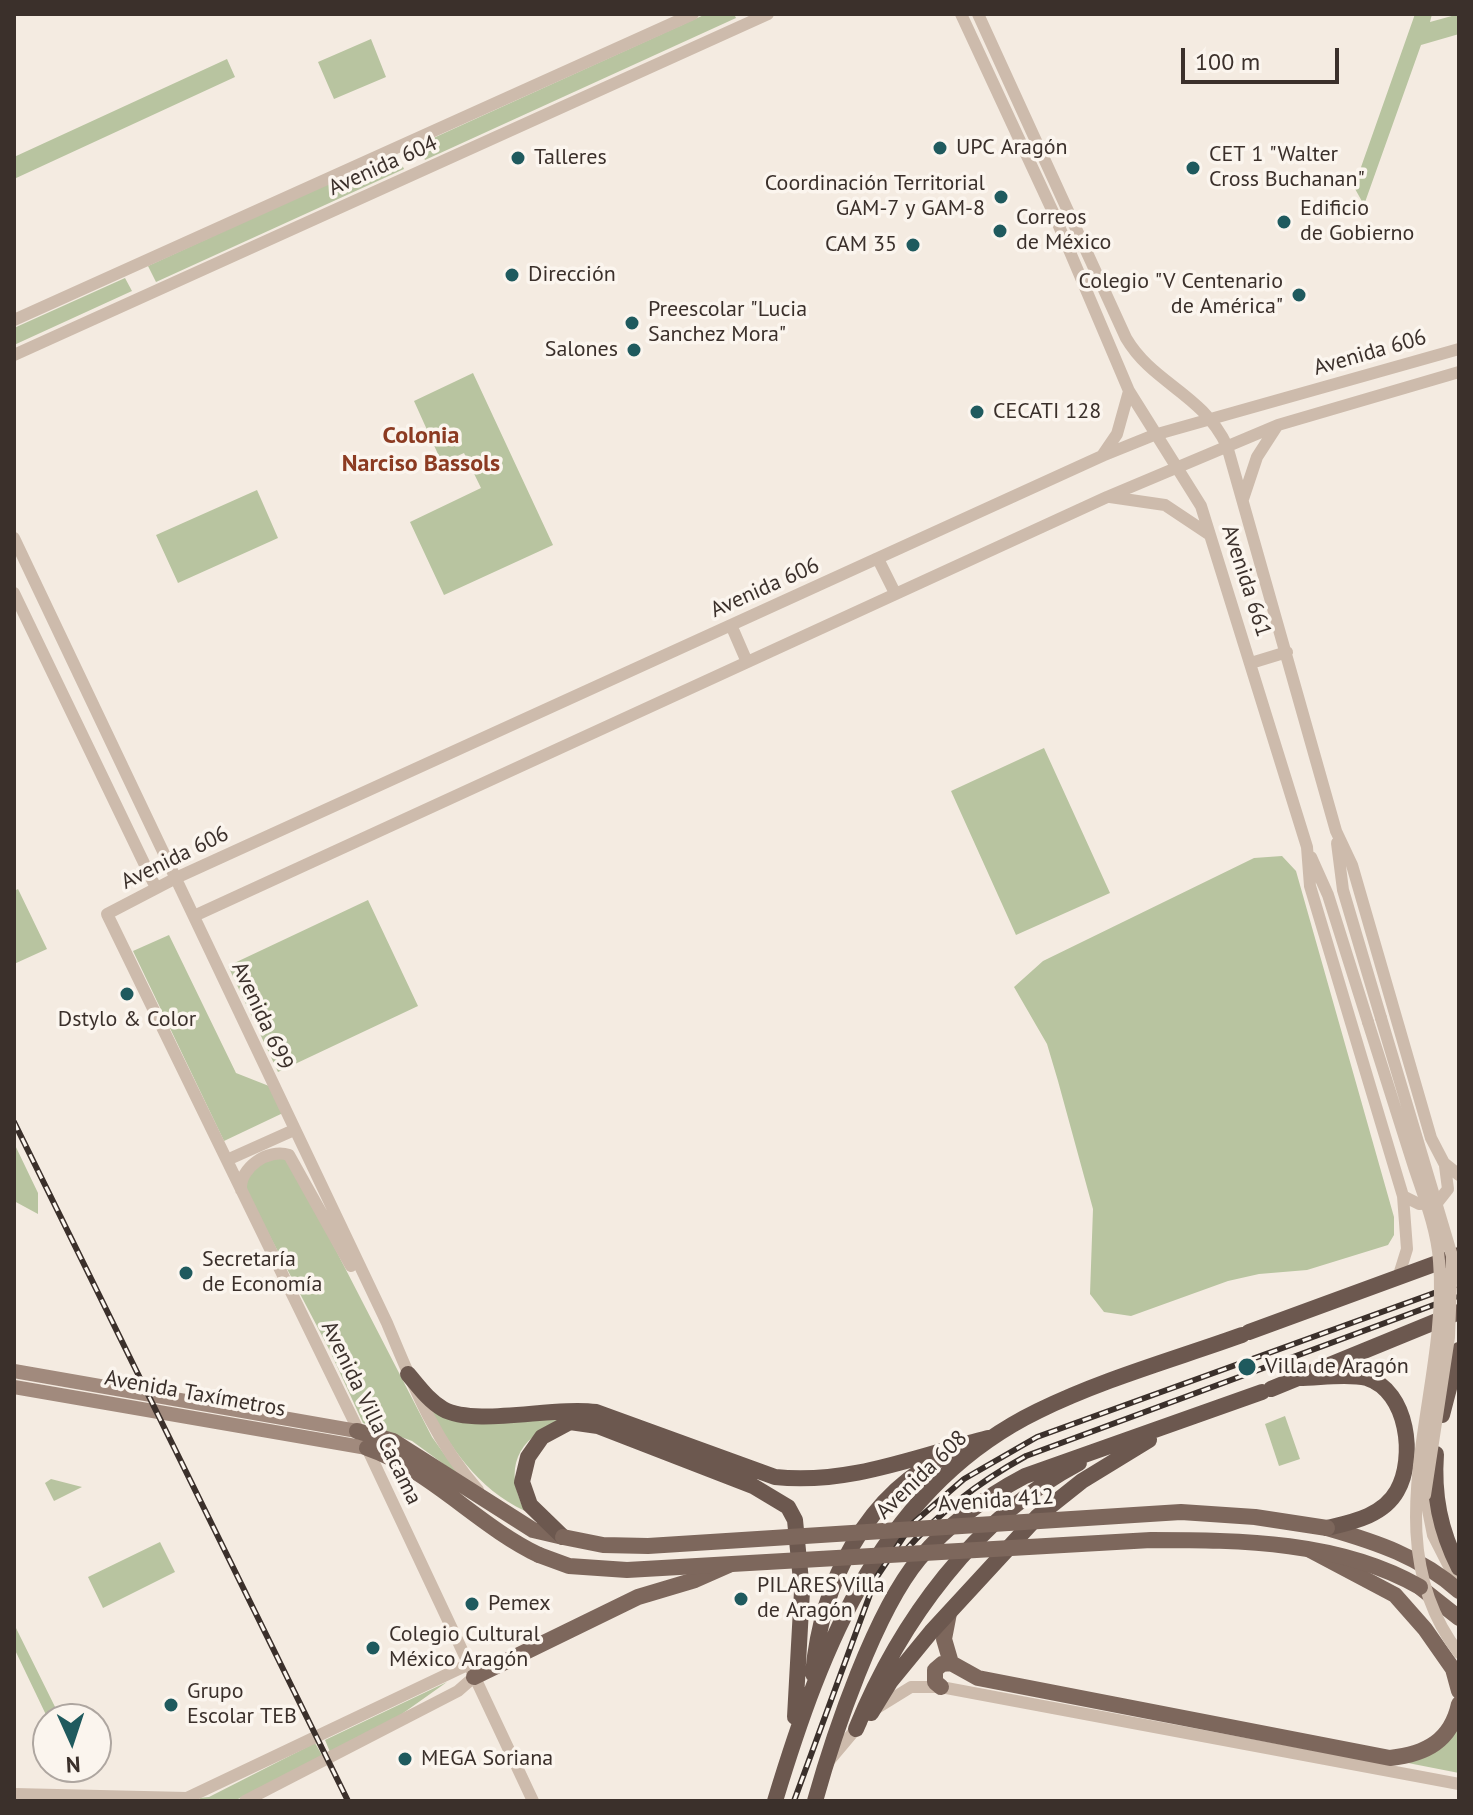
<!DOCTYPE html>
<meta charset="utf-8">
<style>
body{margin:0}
#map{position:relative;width:1473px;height:1815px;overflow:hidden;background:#f4ebe1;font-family:"PT Sans",sans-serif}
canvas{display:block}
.frame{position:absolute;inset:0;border:16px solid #3b302b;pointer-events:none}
.north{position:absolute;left:32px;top:1703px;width:80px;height:80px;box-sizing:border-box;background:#fbf5ee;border:2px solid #aea6a0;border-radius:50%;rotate:177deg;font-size:22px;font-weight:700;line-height:32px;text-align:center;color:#3b302b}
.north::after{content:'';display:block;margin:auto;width:28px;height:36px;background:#1f5a5e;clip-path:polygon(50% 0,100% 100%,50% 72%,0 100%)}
.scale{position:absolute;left:1181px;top:48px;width:158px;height:36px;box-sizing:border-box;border:4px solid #3b302b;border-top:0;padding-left:10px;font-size:24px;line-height:28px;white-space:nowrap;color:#3b302b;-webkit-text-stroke:6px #fbf5ee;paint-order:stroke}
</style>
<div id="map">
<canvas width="1473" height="1815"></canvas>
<div class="frame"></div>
<div class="north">N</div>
<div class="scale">100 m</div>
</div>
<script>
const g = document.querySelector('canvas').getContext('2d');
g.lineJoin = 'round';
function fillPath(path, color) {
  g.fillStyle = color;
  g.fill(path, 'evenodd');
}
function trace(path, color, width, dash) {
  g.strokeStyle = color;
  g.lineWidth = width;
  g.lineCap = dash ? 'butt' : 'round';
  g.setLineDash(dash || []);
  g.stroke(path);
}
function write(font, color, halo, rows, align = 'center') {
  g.font = font + ' "PT Sans",sans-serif';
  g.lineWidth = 7;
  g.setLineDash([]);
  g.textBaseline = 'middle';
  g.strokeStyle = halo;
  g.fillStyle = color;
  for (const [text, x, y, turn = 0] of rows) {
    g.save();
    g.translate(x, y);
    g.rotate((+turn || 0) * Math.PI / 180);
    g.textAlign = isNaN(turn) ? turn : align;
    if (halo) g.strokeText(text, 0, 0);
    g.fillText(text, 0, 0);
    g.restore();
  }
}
fillPath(new Path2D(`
 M706,14H734L736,18L425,160L418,145Z
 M1415,14H1432L1430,22L1459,14V34L1421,45L1364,205L1354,187Z
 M371,39L386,77L334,99L318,62Z
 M227,59L235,77L14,179V157Z
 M396,152L404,169L156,282L148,266Z
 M125,278L132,291L14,345V328Z
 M473,373L553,545L444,595L410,522L481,488L464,453L442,463L414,401Z
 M257,490L278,538L178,583L156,535Z
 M1044,748L1110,893L1016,935L951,791Z
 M1282,856L1296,871L1394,1217V1235L1388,1245L1307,1270L1259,1274L1228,1281L1131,1316L1104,1312L1090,1294L1093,1209L1058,1081L1047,1044L1014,987L1043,961L1254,858Z
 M18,889L47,949L14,964V891Z
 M368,900L418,1006L278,1072L228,966Z
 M169,935L236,1073L269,1086L283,1113L224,1141L133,951Z
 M14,1143L38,1193V1214L14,1201Z
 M283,1157L291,1163L432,1437L460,1476L412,1441L363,1423L330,1351L242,1183L262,1162Z
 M425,1403L436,1411L556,1415L559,1421C517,1439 503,1469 525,1511C476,1488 452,1448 425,1403Z
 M1285,1416L1300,1459L1279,1466L1265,1424Z
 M51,1479L82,1487L54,1501L45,1483Z
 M160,1542L175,1572L103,1608L88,1577Z
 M14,1624L61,1719H48L14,1648Z
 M447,1682L399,1716L330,1752L325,1740Z
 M1459,1719V1773L1408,1763L1431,1753Z
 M315,1743L323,1757L234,1801H203L199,1798L209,1797Z`), '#b8c4a0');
trace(new Path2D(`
 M961,14L1053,212L1129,391L1201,506L1307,847L1310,886L1403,1196L1407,1249L1398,1278
 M978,14L1126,338C1153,384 1202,393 1227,446L1336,831L1352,865L1431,1138L1444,1163L1459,1175
 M14,320L693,14
 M14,355L768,14
 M1102,456L1117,434L1129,391
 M1110,497L1165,505L1210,535
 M1243,499L1257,457L1277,426
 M14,538L387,1323C412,1383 434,1440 478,1490
 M878,559L895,593
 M14,593L156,888
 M731,625L747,662
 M1251,663L1287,652
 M1337,843L1343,890L1381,1018
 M1311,857L1328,895L1368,1022
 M194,916L1107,497L1278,425L1459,372
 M227,1160L294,1130
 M241,1190C239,1168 268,1148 289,1155L351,1266
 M1403,1196L1419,1204L1437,1203L1448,1189L1445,1166
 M1425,1495L1433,1535L1459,1586
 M877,1708L911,1687H941L1459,1784
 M829,1761L861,1723
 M14,1794L187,1798L467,1665
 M245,1801L458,1691L474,1677
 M533,1801L367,1448L107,914L178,877L1102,456L1154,435L1459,349`), '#cdbbac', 12);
trace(new Path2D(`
 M14,1371L357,1431
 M14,1387L367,1448`), '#a18a7d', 14);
trace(new Path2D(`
 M357,1431L393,1441L533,1530L563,1537
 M367,1448C431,1470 478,1526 539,1555
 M1327,1528C1376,1542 1421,1557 1459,1591
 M1310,1550L1395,1595L1425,1629L1453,1669L1459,1691
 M1421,1588L1459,1618
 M949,1613L944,1639L951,1663L978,1678L1390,1758C1426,1754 1451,1741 1459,1704
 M474,1677L638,1597L695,1580L729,1565
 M941,1687L935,1682V1670L942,1664L951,1663`), '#7d675c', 16);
trace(new Path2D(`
 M1249,1332L1459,1255
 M408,1374C419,1387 429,1401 443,1409C475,1427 554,1406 596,1412L775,1477C849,1485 917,1456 988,1438
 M1299,1378C1319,1378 1347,1373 1367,1378C1408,1391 1416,1458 1397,1491C1383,1516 1352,1522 1327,1528
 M1271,1389L1459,1312
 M1442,1415L1459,1350
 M1436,1454C1433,1495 1440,1530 1459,1568
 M563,1537L530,1505L522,1482L528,1457L542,1437L570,1422L598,1426L753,1486L788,1507L795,1520L802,1591L795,1717
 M813,1674C821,1585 865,1492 951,1454
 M871,1713L890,1682L931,1632L1038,1516L1082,1481L1149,1440
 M856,1729C900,1621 975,1518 1079,1463
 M775,1801C822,1646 882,1487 1038,1411C1103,1379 1175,1359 1242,1335
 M815,1801C834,1733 875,1612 919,1559C949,1524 985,1497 1025,1476L1262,1392`), '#6c584f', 16);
const rail = new Path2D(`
 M14,1122L348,1801
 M905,1551C940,1511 979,1482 1026,1456L1455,1297
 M794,1801L876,1578L912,1524L964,1479L1037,1437L1459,1284`);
trace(rail, '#3b302b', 6);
trace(rail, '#fbf5ee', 3, [9]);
trace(new Path2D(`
 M1381,1018L1452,1256L1449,1337L1425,1495
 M1368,1022C1383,1070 1399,1119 1414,1167C1424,1197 1437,1230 1439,1261C1450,1391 1369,1537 1459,1653`), '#cdbbac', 12);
trace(new Path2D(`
 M563,1537L603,1545L648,1546L1181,1512L1255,1517L1327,1528
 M539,1555L569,1566L627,1570L1151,1540C1241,1540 1340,1541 1420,1587`), '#7d675c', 16);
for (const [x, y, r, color] of [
 [940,148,8,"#1f5a5e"],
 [518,158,8,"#1f5a5e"],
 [1193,168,8,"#1f5a5e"],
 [1001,197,8,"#1f5a5e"],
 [1284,222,8,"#1f5a5e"],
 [1000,231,8,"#1f5a5e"],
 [913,245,8,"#1f5a5e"],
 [512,275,8,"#1f5a5e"],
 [1299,295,8,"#1f5a5e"],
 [632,323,8,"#1f5a5e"],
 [634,350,8,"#1f5a5e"],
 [977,412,8,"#1f5a5e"],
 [127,994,8,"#1f5a5e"],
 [186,1273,8,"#1f5a5e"],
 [1247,1367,10,"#1f5a5e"],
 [741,1599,8,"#1f5a5e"],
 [472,1604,8,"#1f5a5e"],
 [373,1648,8,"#1f5a5e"],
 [171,1705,8,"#1f5a5e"],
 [405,1759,8,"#1f5a5e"]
]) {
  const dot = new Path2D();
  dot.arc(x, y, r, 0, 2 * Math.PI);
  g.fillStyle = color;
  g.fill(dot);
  trace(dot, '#fbf5ee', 3);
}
write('22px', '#3b302b', '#fbf5ee', [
 ["UPC Aragón",956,148],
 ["CET 1 \"Walter",1209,155],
 ["Cross Buchanan\"",1209,180],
 ["Talleres",534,158],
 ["Coordinación Territorial",985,184,"right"],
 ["GAM-7 y GAM-8",985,209,"right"],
 ["Edificio",1300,209],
 ["de Gobierno",1300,234],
 ["Correos",1016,218],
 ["de México",1016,243],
 ["CAM 35",897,245,"right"],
 ["Dirección",528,275],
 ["Colegio \"V Centenario",1283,282,"right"],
 ["de América\"",1283,307,"right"],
 ["Preescolar \"Lucia",648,310],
 ["Sanchez Mora\"",648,335],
 ["Salones",618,350,"right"],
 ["CECATI 128",993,412],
 ["Dstylo & Color",127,1020,"center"],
 ["Secretaría",202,1260],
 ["de Economía",202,1285],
 ["Villa de Aragón",1265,1367],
 ["PILARES Villa",757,1586],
 ["de Aragón",757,1611],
 ["Pemex",488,1604],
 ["Colegio Cultural",389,1635],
 ["México Aragón",389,1660],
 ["Grupo",187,1692],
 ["Escolar TEB",187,1717],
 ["MEGA Soriana",421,1759]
], 'left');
write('22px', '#3b302b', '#fbf5ee', [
 ["Avenida 604",383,166,-24],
 ["Avenida 606",1370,353,-16],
 ["Avenida 661",1246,581,72],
 ["Avenida 606",765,588,-24],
 ["Avenida 606",175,858,-26],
 ["Avenida 699",262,1016,65],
 ["Avenida Taxímetros",195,1394,10],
 ["Avenida Villa Cacama",371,1413,64],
 ["Avenida 608",922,1475,-44],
 ["Avenida 412",996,1501,-4]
]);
write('bold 24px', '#8c3b22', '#fbf5ee', [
 ["Colonia",421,436],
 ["Narciso Bassols",421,464]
]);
</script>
